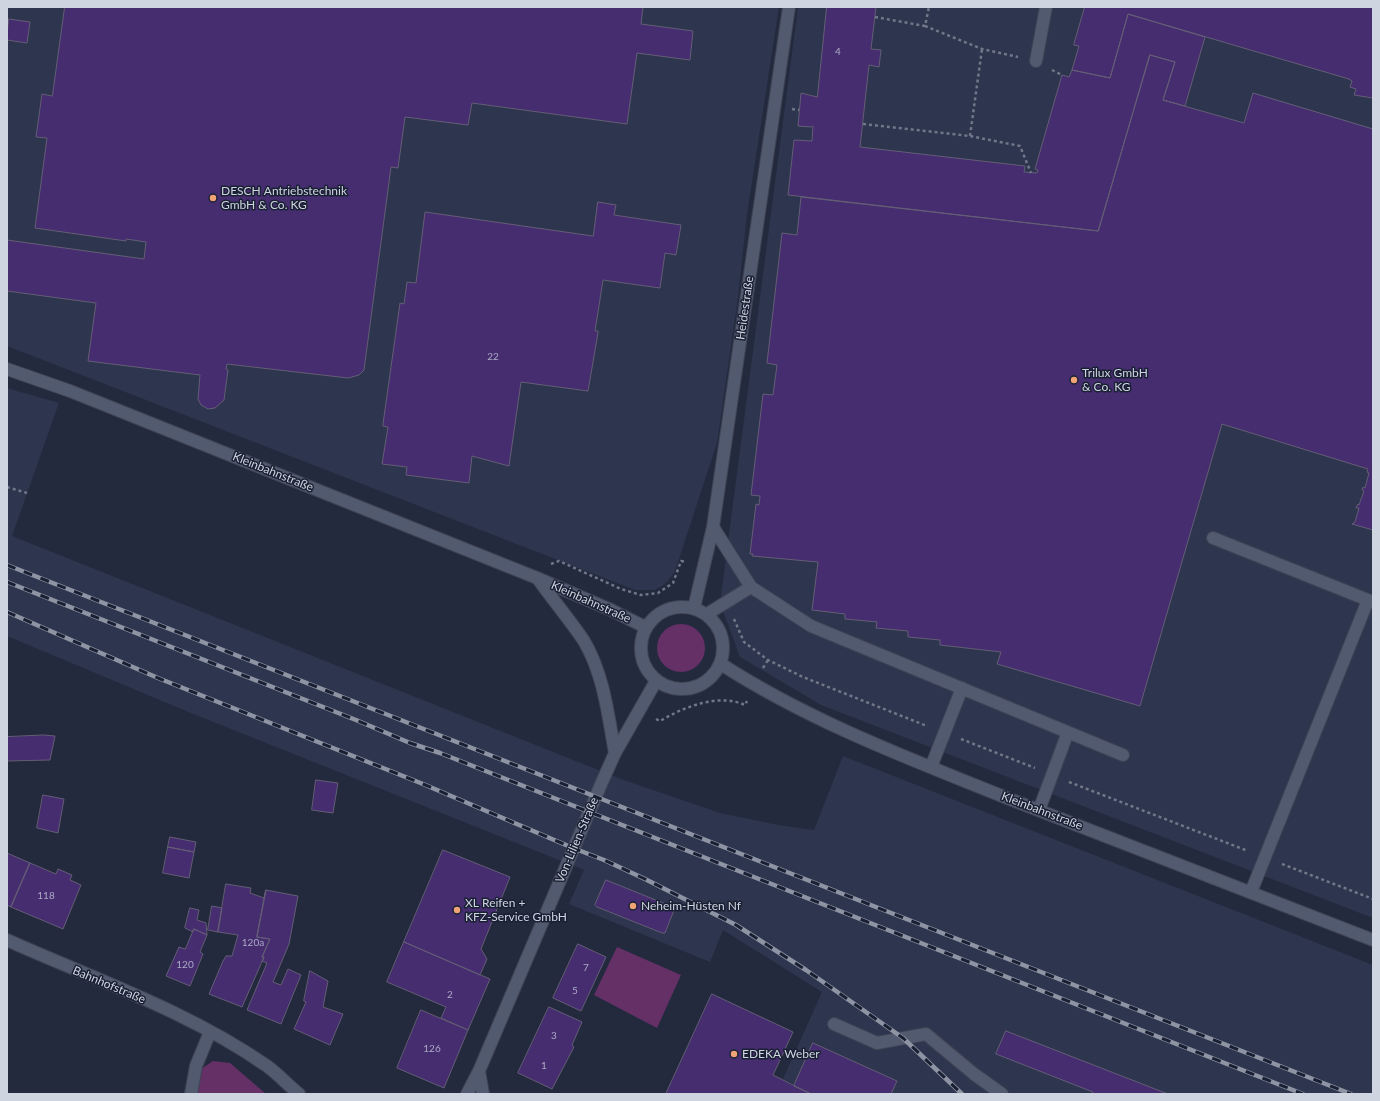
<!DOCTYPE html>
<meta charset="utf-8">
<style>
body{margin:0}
#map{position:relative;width:1380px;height:1101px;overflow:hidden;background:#232a3e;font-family:Lato,sans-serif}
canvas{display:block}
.frame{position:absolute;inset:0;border:8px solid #cfd4e1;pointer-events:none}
</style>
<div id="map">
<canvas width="1380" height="1101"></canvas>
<div class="frame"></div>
</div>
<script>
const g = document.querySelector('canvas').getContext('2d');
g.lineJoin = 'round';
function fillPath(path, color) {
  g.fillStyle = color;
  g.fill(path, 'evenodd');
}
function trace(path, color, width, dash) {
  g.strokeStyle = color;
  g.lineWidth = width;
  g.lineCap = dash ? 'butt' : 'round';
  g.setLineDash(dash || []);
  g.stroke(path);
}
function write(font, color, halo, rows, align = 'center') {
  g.font = font + ' Lato,sans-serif';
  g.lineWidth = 3;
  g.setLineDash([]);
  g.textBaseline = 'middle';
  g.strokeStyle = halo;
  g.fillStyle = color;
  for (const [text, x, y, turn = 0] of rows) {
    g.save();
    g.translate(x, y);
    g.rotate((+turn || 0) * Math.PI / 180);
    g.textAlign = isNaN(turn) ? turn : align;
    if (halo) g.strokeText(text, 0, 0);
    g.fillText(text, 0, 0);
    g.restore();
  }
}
fillPath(new Path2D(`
 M7,7H779L747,214L738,298L717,443L675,571L668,581L662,586L654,590H635L7,346Z
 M798,7H1373V918L821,705L740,657L720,603Z
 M7,388L59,403L12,536L621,779L720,813L778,825L814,830L843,756L1373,965V1094H814L783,1079L822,992L723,930L710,962L569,904L584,870L186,711L7,636Z`), '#2d364e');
fillPath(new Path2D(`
 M657 648a24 24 0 1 1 48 0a24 24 0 1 1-48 0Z
 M617,947L681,975L657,1028L594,995Z
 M213,1061L230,1063L266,1094H197L201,1069Z`), '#643066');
const building = new Path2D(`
 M65,7H643L641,24L693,31L690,60L637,53L627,124L472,103L468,125L405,117L398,168L391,167L364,370L359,375L348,378L227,364L226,369L228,370L224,400L215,408L208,409L201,405L198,399L200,375L88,361L96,303L7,291V240L144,259L146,242L126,239V241L35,228L47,138L36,137L42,94L52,96Z
 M827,7H876L871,49L881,50L879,67L869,65L860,147L1025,166L1024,172L1037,173L1038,170L1035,169L1062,75L1069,77L1072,70L1110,78L1128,14L1205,37L1185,106L1163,100L1175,62L1150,55L1098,231L788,195L794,140L812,141L813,126L811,127L798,126L801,93L817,97Z
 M1085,7H1373V98L1354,95L1356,89L1350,87L1352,81L1349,79L1128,14L1110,78L1072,70L1079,46L1074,45Z
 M9,19L30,22L27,43L7,40Z
 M1150,55L1175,62L1163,100L1244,123L1253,93L1373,129V530L1352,524L1355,522L1359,508H1356L1358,504L1359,505L1364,491L1362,490L1363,487L1365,488L1369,473L1367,472L1368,469L1222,424L1140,706L997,664L1001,652L940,645V640L908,637V631L876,628L877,622L845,619V614L812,610L818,562L752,556L753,554H750L756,504L759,505L760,496L751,495L763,394L773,395L777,365L767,363L782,233L797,235L801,197L1098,231Z
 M598,202L616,205L614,215L681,225L676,255L665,253L660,288L603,280L595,331H598V333L588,391L521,382L509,466L472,456L469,483L406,475L407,467L382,464L388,427L383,426V424L400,303L404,304L407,282L416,283L425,212L593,236Z
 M44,735L55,736L50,760L7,761V737Z
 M316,780L338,783L333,813L312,810Z
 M43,795L64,799L58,833L37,828Z
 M170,837L196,842L194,852L168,847Z
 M168,847L194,852L189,878L163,873Z
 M443,850L510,877L481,949L487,959L480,975L404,942Z
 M7,853L30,863L11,907L7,905Z
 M30,863L56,874L58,869L72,875L70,880L81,885L63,929L11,907Z
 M606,880L673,907L674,910L665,933H662L597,907L595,905Z
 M226,884L251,888L250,893L264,898L266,890L257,937L270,939L262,957H264L242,1007L209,994L223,961L226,956H232L238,935L218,932Z
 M266,890L298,896L289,944L273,982L281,985L288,969L301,975L281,1024L247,1010L267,963L262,961L264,957H262L270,939L257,937Z
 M212,906L222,908L218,932L208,930Z
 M190,908L199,910L197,920L206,923L207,935L194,929L193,932L185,928Z
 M194,929L207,935L200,952L203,954L190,986L166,976L179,947L185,949Z
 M404,942L490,979L468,1030L441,1018L446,1007L387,982Z
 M578,944L606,957L581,1011L553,998Z
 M310,971L328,981L323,1007L343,1014L330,1045L294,1029L306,1002L304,1001Z
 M712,994L793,1032L773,1075L811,1094H666Z
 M549,1007L582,1022L572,1045L574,1047L552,1089L518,1073Z
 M421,1010L468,1030L444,1088L397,1068Z
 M1006,1031L1168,1094H1092L1093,1092L996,1054Z
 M813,1043L897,1081L891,1094H811L794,1086Z`);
fillPath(building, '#452d70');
trace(building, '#645d75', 1);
const minor = new Path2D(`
 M1036,61L1046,7
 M7,369L70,391L537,578L611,610L645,627
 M1213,538L1368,600
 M538,579C553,600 570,620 584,641C604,675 608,715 615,753
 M751,587L811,626L1123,755
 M641 648a41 41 0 1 1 82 0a41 41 0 1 1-82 0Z
 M694,608L713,527L789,7
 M707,614L751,587L713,527
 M721,664C809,721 910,759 1007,798C1129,846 1251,892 1373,940
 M931,767L962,688
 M1039,810L1068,732
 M1251,892L1368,600L1373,602
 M7,940C94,979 188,1011 267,1066C278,1074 288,1085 299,1094
 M834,1024L877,1043L926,1034L974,1074L1002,1094
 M479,1071L483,1094
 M191,1094L196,1066L210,1032
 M467,1094L479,1071L602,782L615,753L656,681`);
trace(minor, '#3f4455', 14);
trace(new Path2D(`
 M875,17L925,26L929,7
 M925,26L982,49L1018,57
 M1052,70L1062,75
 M792,109L799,110
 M863,124L970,136L1020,146L1031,173
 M970,136L982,49
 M7,487L27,493
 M551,564L559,561L621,589L641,595L658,593L673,583L681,561L686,562
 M734,619L744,642L768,660L803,677L927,726
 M763,668L768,660
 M656,719L660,721C684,707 718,693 745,705L747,701
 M961,739L1035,768
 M1069,782L1248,851
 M1282,864L1373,899`), '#717788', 2.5, [3, 3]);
trace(minor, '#525a70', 12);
const rail = new Path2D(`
 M7,565L1351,1094
 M7,582L356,720L410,743L440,753L1303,1094
 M7,612L158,678L423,784L573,848L604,860L645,879L736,925L806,970L903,1038L962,1094`);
trace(rail, '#8e94a3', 4.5);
trace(rail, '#1a2033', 3, [9]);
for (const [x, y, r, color] of [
 [213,198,4,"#efa377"],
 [1074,380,4,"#efa377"],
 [633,906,4,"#efa377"],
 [457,910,4,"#efa377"],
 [734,1054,4,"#efa377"]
]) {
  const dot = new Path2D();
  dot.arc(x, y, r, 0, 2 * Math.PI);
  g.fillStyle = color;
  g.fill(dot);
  trace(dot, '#1a2033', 1.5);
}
write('10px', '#acaac5', null, [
 ["4",838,52],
 ["22",493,357],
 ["118",46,896],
 ["120a",253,943],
 ["120",185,965],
 ["7",586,968],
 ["5",575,991],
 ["2",450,995],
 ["3",554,1036],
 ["126",432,1049],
 ["1",544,1066]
]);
write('12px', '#cfd4e1', '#1a2033', [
 ["DESCH Antriebstechnik",221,191],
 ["GmbH & Co. KG",221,205],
 ["Trilux GmbH",1082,373],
 ["& Co. KG",1082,387],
 ["XL Reifen +",465,903],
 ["KFZ-Service GmbH",465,917],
 ["Neheim-Hüsten Nf",641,906],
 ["EDEKA Weber",742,1054]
], 'left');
write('12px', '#cfd4e1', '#1a2033', [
 ["Heidestraße",745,308,-82],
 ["Kleinbahnstraße",273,472,22],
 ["Kleinbahnstraße",591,602,24],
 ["Kleinbahnstraße",1042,811,21],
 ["Von-Lilien-Straße",577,840,-67],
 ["Bahnhofstraße",109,985,23]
]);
</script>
